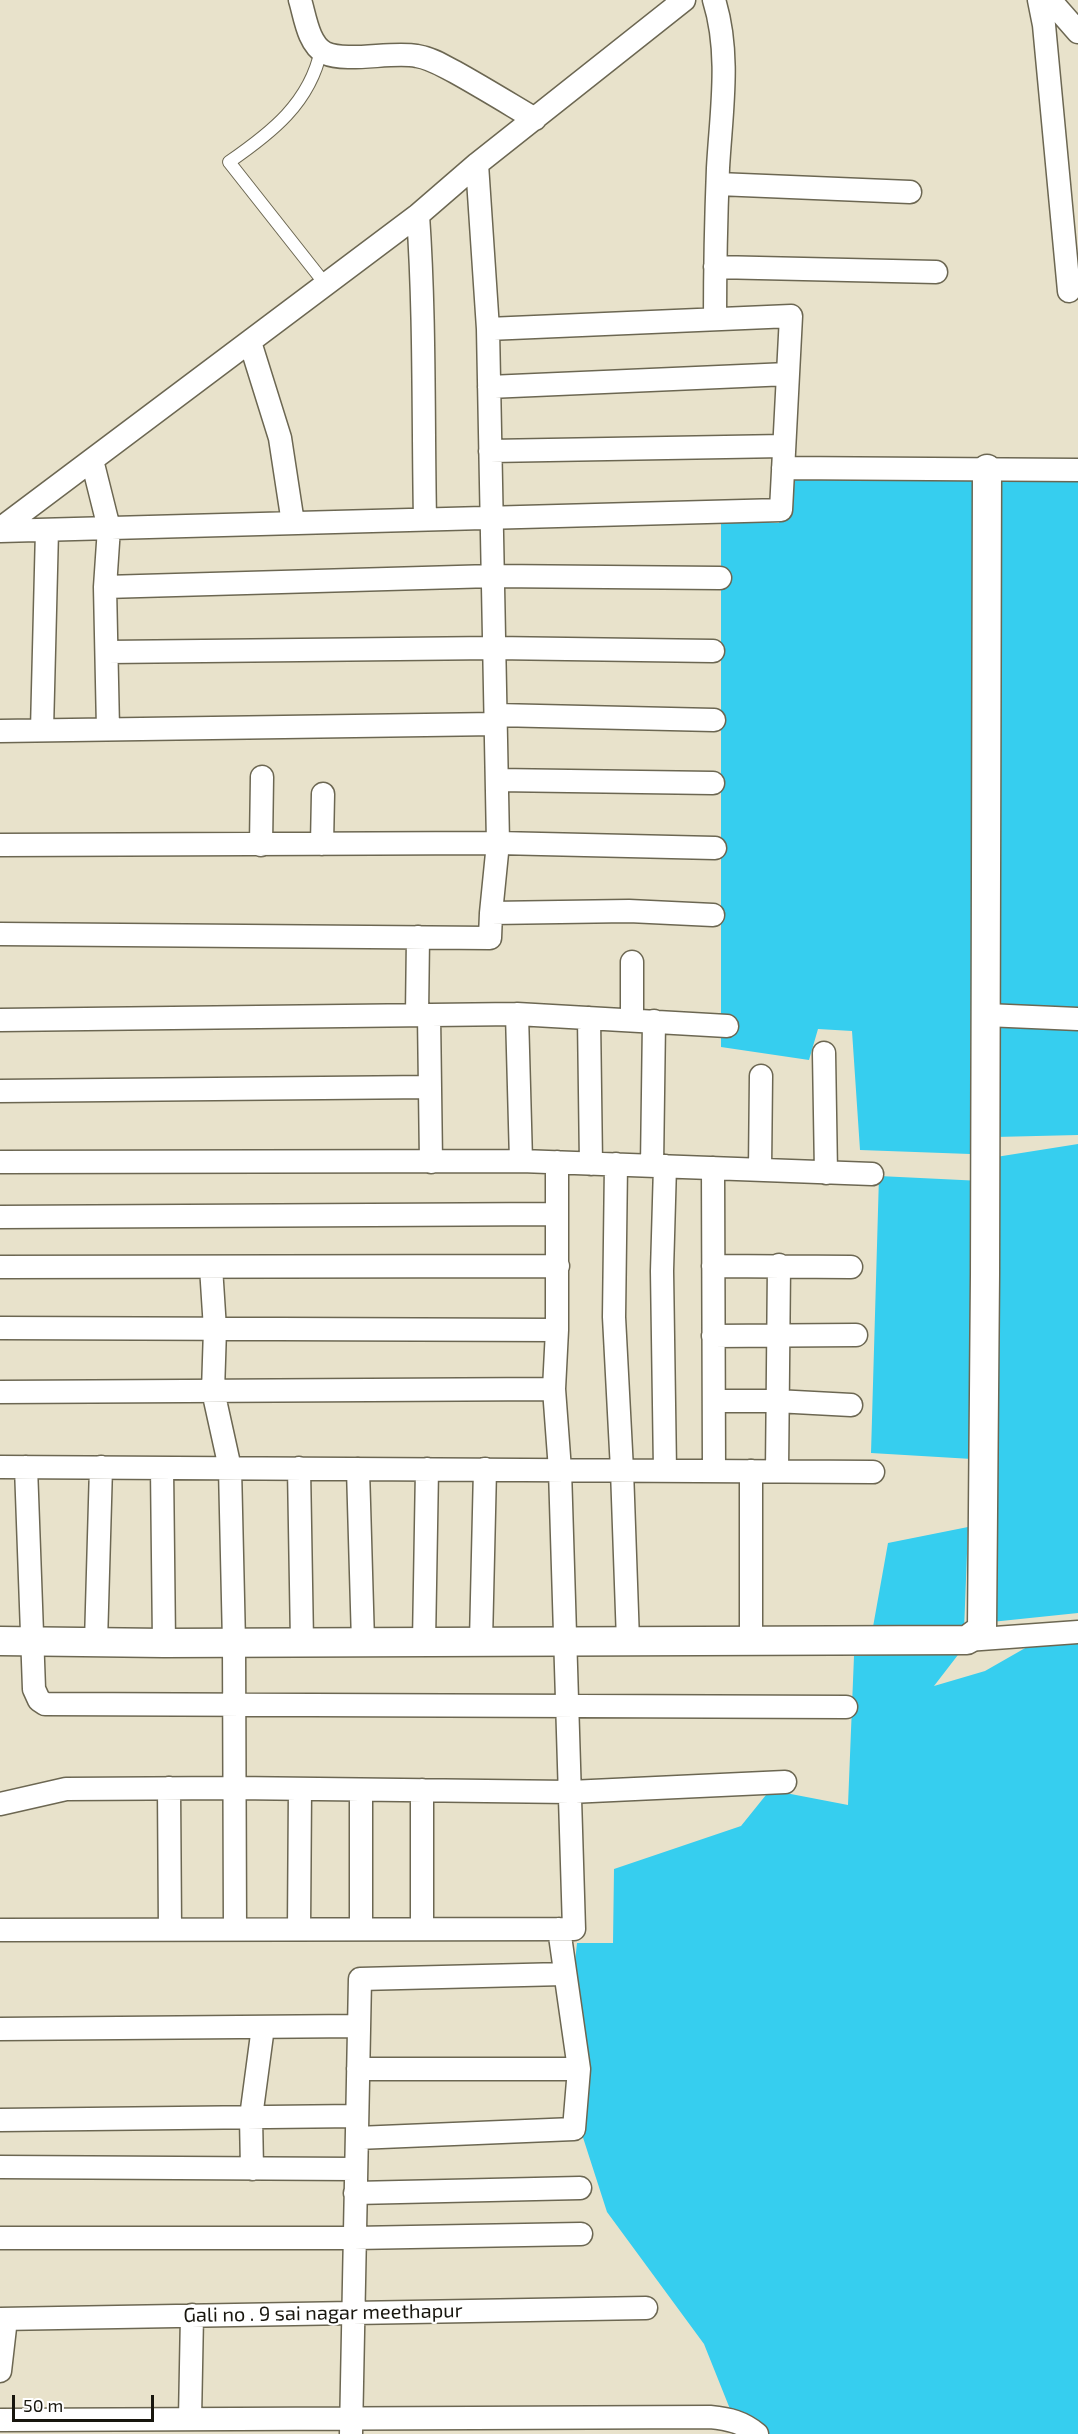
<!DOCTYPE html>
<style>
body{margin:0}
#map{position:relative;width:1078px;height:2434px;overflow:hidden;background:#e8e2cb;font-family:"Exo 2",sans-serif}
canvas{display:block}
.scale{position:absolute;left:12px;top:2395px;width:142px;height:27px;box-sizing:border-box;border:3px solid #18160e;border-top:0;padding-left:8px;font-size:18px;line-height:21px;white-space:nowrap;color:#18160e;-webkit-text-stroke:4px #fff;paint-order:stroke}
</style>
<div id="map">
<canvas width="1078" height="2434"></canvas>
<div class="scale">50 m</div>
</div>
<script>
const g = document.querySelector('canvas').getContext('2d');
g.lineJoin = 'round';
function fillPath(path, color) {
  g.fillStyle = color;
  g.fill(path, 'evenodd');
}
function trace(path, color, width, dash) {
  g.strokeStyle = color;
  g.lineWidth = width;
  g.lineCap = dash ? 'butt' : 'round';
  g.setLineDash(dash || []);
  g.stroke(path);
}
function write(font, color, halo, rows, align = 'center') {
  g.font = font + ' "Exo 2",sans-serif';
  g.lineWidth = 4.5;
  g.setLineDash([]);
  g.textBaseline = 'middle';
  g.strokeStyle = halo;
  g.fillStyle = color;
  for (const [text, x, y, turn = 0] of rows) {
    g.save();
    g.translate(x, y);
    g.rotate((+turn || 0) * Math.PI / 180);
    g.textAlign = isNaN(turn) ? turn : align;
    if (halo) g.strokeText(text, 0, 0);
    g.fillText(text, 0, 0);
    g.restore();
  }
}
fillPath(new Path2D(`
 M788,465L974,468L970,1154L860,1150L852,1031L818,1029L809,1060L721,1047V519L779,523Z
 M1001,471L1078,479V1135L995,1137Z
 M1078,1144V1613L972,1624L996,1157Z
 M879,1176L982,1181L972,1459L871,1453Z
 M968,1527L964,1631L871,1638L888,1543Z
 M1078,1642V2434H740L704,2344L607,2212L578,2122L571,1999L577,1943H613L614,1869L741,1826L770,1790L848,1805L854,1656L961,1651L934,1686L985,1671L1027,1647Z`), '#36ceef');
const service = new Path2D(`
 M321,50C310,103 271,133 229,162L326,285`);
const minor = new Path2D(`
 M300,0C305,16 308,44 325,53C347,63 392,51 417,56C431,58 443,66 455,72C482,87 508,103 535,119
 M714,0C731,54 721,113 718,168C716,219 715,269 715,319
 M1039,0L1044,25L1069,291
 M1050,0L1078,32
 M477,164L488,329L498,843L491,913
 M718,184L910,192
 M418,215C425,316 423,418 425,519
 M715,267L936,272
 M250,342L280,438L293,523
 M489,387L788,374
 M490,451L784,446
 M92,460L109,528L105,587L108,729
 M783,468L1078,470
 M0,529L418,215L477,164L684,0
 M0,531L781,510L791,316L488,329
 M105,587L493,576L720,578
 M107,652L494,648L713,651
 M496,715L714,720
 M42,730L47,530
 M0,731L496,724
 M497,780L713,783
 M322,844L323,794
 M0,845L498,843L715,848
 M261,845L262,777
 M0,934L490,938L491,913L629,911L713,915
 M517,1014L521,1161
 M417,1015L418,937
 M429,1015L431,1162
 M986,1015L1078,1019
 M589,1018L591,1164
 M0,1020L517,1014L727,1026
 M632,1020V962
 M824,1053L826,1173
 M0,1091L430,1087
 M0,1162L521,1161L872,1174
 M616,1164L614,1317L622,1470L628,1641
 M652,1166L654,1021
 M665,1166L662,1271L665,1470
 M713,1168L714,1471
 M760,1170L761,1076
 M0,1217L557,1214
 M713,1266L851,1267
 M0,1267L558,1266
 M211,1267L215,1329L213,1391L230,1468L234,1643L235,1929
 M0,1328L557,1330
 M713,1336L856,1335
 M0,1392L554,1389
 M714,1401H776L851,1405
 M0,1467L873,1472
 M26,1467L34,1689L39,1700L45,1704L846,1707
 M162,1468L164,1643
 M299,1468L302,1642
 M358,1469L363,1642
 M777,1471L779,1265
 M967,1640L1078,1632
 M481,1641L485,1469
 M751,1641V1471
 M96,1642L101,1467
 M424,1642L427,1469
 M169,1788L170,1929
 M422,1790V1929
 M0,1804L66,1789L234,1788L570,1792L785,1782
 M299,1929L300,1789
 M361,1929V1790
 M0,1930L574,1929L560,1470L554,1389L557,1330V1162
 M0,2029L359,2026
 M358,2069H579
 M0,2120L357,2116
 M357,2138L574,2129L579,2069L559,1929
 M0,2167L356,2169
 M252,2169L251,2117L263,2027
 M355,2193L580,2188
 M0,2238H354L581,2234
 M0,2319L646,2308
 M0,2371L6,2319
 M190,2419L192,2315
 M0,2420L710,2417C730,2419 742,2422 757,2434
 M351,2434L360,1979L564,1974`);
const tertiary = new Path2D(`
 M0,1641L164,1643L967,1640L982,1629L985,1275L987,469`);
trace(service, '#6c6752', 14);
trace(minor, '#6c6752', 25);
trace(tertiary, '#6c6752', 31);
trace(service, '#fff', 12);
trace(minor, '#fff', 22);
trace(tertiary, '#fff', 28);
write('20px', '#18160e', '#fff', [
 ["Gali no . 9 sai nagar meethapur",323,2313,-1]
]);
</script>
